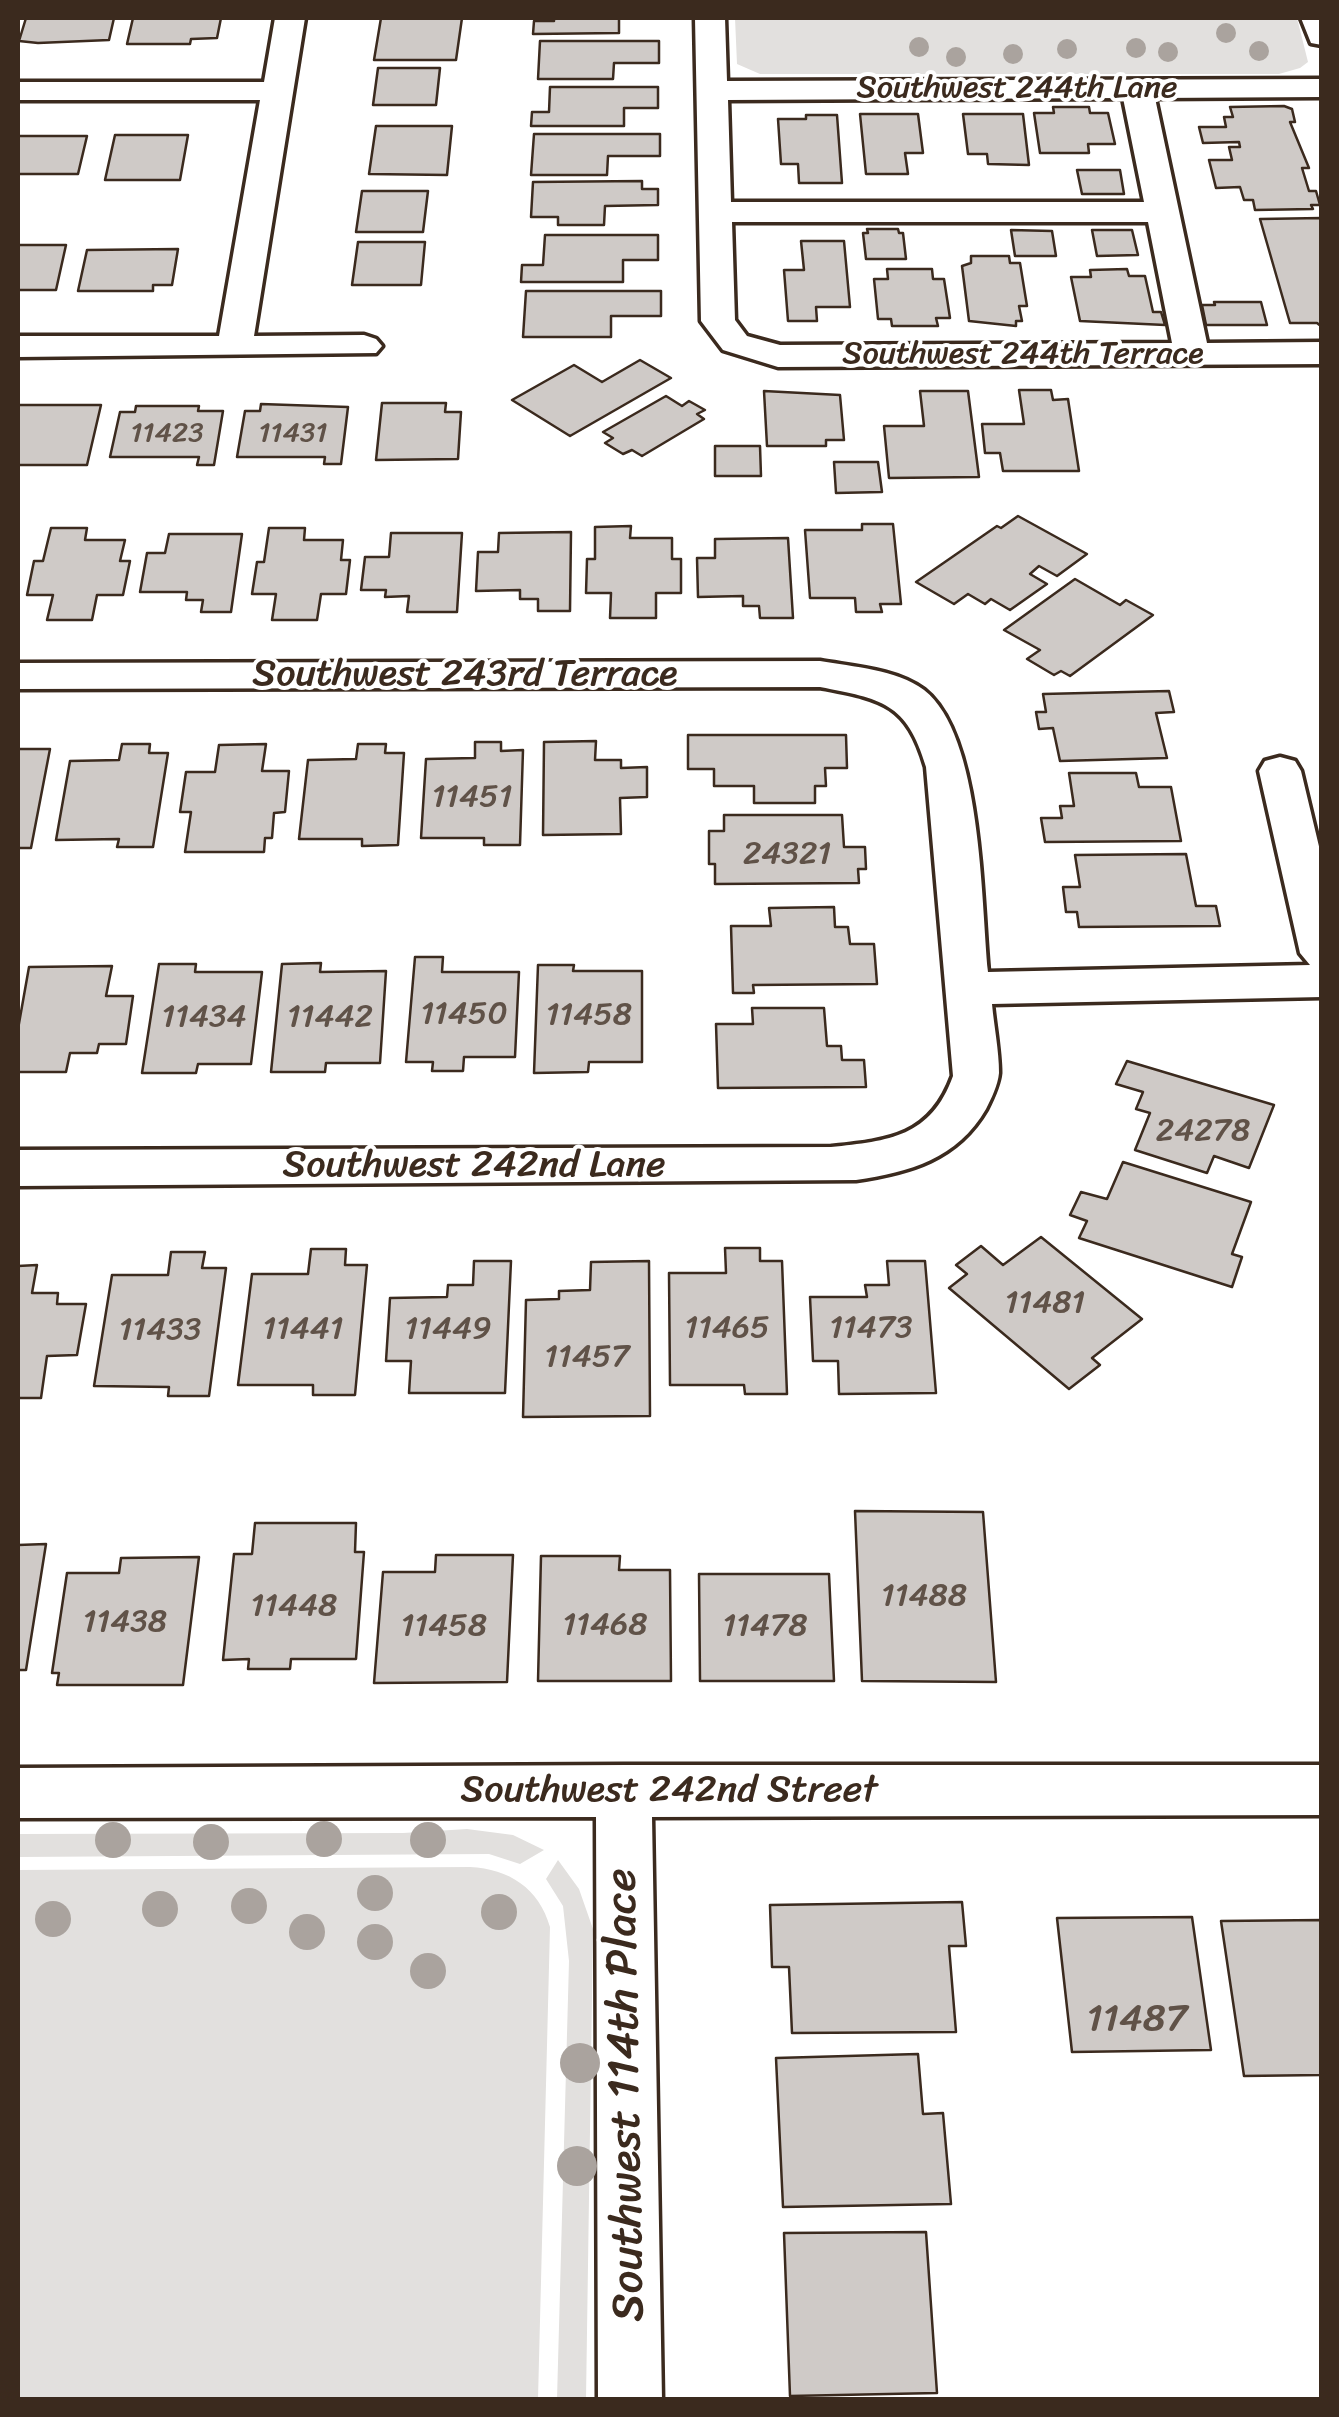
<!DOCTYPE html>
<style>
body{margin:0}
#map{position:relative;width:1339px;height:2417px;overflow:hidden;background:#fff;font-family:Sriracha,sans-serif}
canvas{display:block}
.frame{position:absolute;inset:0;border:20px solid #3b2a1e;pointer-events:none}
</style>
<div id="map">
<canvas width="1339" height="2417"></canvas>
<div class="frame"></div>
</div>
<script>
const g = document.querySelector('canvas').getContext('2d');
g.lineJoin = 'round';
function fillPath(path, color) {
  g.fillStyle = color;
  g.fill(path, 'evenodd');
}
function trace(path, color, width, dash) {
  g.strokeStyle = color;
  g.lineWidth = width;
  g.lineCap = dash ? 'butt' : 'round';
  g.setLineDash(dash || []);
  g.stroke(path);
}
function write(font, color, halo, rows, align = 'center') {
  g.font = font + ' Sriracha,sans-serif';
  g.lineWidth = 8;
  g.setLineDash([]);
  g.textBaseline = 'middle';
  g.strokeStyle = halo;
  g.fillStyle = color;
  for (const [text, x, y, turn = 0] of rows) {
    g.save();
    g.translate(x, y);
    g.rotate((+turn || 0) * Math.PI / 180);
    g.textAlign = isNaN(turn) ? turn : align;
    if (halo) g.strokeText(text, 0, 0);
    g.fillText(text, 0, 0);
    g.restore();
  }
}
fillPath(new Path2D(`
 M735,18H1297L1308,62L1300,68L1279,74H760L737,64Z
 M467,1829L513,1835L544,1850L520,1864L489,1854L18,1857V1834L403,1833Z
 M558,1860L579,1889L593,1929L586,2399H557L569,1961L563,1906L546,1879Z
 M470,1867C509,1869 539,1888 550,1927L538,2399H18V1870Z`), '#e2e0de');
const building = new Path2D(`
 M26,18H114L109,40L38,43L19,41Z
 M133,18H221L217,38L191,39L190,44H127Z
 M381,18H462L456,60H374Z
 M554,18H619V33L533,34L534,21H554Z
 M540,41H659V63H614L613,79H538Z
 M378,68H440L436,105H373Z
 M550,87H658V108H624V126H531L532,112H549Z
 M1284,106L1292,109L1295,122H1290L1309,168H1302L1309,191H1316L1320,205H1311L1313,209L1255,210L1253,200H1244L1240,187L1216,188L1209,160H1232L1229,147H1240L1239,142L1203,143L1199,127H1226L1224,117H1233L1230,107Z
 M1053,107H1089L1090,113H1108L1115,144H1088L1089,153H1040L1034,113H1054Z
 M860,114H918L923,153H905L908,174H866Z
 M963,114H1023L1029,165L988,164L987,154H968Z
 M806,115H837L842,183H799L798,164H781L778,119H806Z
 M376,126H452L447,175L369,174Z
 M534,134H660V156H608L607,175H531Z
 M115,135H188L180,180H105Z
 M18,136H87L78,174H18Z
 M1077,170H1120L1124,194H1082Z
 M642,181V189H658V205L605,206L604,225H558V217H531L533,182Z
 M362,191H428L423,232H356Z
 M1322,218V327L1317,323H1290L1260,219Z
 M867,229H898L899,233H903L906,259H866L863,233H868Z
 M1011,230L1052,231L1056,256H1015Z
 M1092,230H1132L1138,255L1097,256Z
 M545,235H658V260H623V282H521L522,265H543Z
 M801,241H844L850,307H816L817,321H788L784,270H804Z
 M358,242H425L421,285H352Z
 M18,245H66L56,290H18Z
 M178,249L172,285H153V291H78L87,250Z
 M971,256H1009L1010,263H1020L1027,306H1019L1022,321H1016V326L969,321L962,266L971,263Z
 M887,269H932L933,279H944L950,318H936L938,326H892L891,319H878L874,279H888Z
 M1127,269L1129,276H1145L1153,312H1161L1165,325L1080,321L1071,277H1091L1090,270Z
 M526,291H661V316H611V337H523Z
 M1214,302H1261L1267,325H1206L1202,305H1215Z
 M640,360L671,378L570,436L512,400L574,365L602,382Z
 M1019,390H1051L1053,400L1068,399L1079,471H1003L1000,453H985L982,424H1024Z
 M764,391L840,395L844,440H826V446H767Z
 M920,391H968L979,477L889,478L884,426H924Z
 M666,396L682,406L689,401L705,410L697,414L704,419L642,456L632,450L623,454L605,443L613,438L603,432Z
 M382,403H446L445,412H461L458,459L376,460Z
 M261,404L348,407L341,464H324L325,457H237L245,411H260Z
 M18,405H101L87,465H18Z
 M136,406H199L198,411H223L214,465H197L199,457H110L120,412H135Z
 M715,446H760L761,476H715Z
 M834,462H878L882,492L836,493Z
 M1018,516L1087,554L1057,576L1039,566L1030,574L1047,584L1010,610L991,599L985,604L968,594L954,604L916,582L997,526L1001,528Z
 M862,524H893L901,604H880L882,612H856L855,598H810L805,530H862Z
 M631,526L630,538H672V559H681V593H656V618H610L611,593H586L587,559H595V527Z
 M51,528H87L85,540H125L120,561H130L123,595H97L92,620H47L53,595H27L34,561H43Z
 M269,528H305L304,540H343L341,560H350L346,594H321L317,620H272L276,594H252L257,562H264Z
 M571,532L570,611H538V599H520V590L476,591L478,552H498L499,533Z
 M391,533H462L457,612H407L409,596L385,597L386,590H361L365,557H389Z
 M169,534H242L231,612H201L203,600H186L187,592H140L147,553H165Z
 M788,538L793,618H760L759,606H743V596L698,597L697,558H715V539Z
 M1075,579L1120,605L1126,600L1153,615L1070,676L1061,671L1054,675L1027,659L1040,650L1004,630Z
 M1169,691L1174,712L1156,713L1167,758L1060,761L1053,728L1039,729L1036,712H1046L1043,694Z
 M688,735H846L847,768H825L826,786H815V803H754V786H714V769H688Z
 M596,741L595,760H621V768L647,767V797L620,798L621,834L543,835L544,742Z
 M475,742H501V751L523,750L520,845H484V838H421L426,759L475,758Z
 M122,744H150L149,753H168L153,847H117L119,839L56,840L70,761L119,760Z
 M266,744L262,771H289L285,812L274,813L272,838H265L264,852H185L191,812H180L186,772H215L219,745Z
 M358,744H386L385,753H404L398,845L362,846V839H299L308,760L356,759Z
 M18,749H50L31,848H18Z
 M1069,773H1136L1139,787H1171L1181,841L1045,842L1041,818H1062L1060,806H1074Z
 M724,815H842L844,847H865L866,869H858L859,883L715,884V864H709V831H724Z
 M1186,854L1196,906H1216L1220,926L1079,927L1077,912H1066L1063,887H1080L1075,855Z
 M834,907L835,927H848L850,944H874L877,984L753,985L754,993H733L731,926H771L769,908Z
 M415,957H443L442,972H519L515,1057H464L463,1071H432L433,1062H406Z
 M321,963L320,972L386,971L380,1063H326L325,1072H271L282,964Z
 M159,964H196L195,972H262L251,1064H198L196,1073H142Z
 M538,965H574L573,971H642V1062H589L588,1072L534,1073Z
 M112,966L106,996H133L126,1044H99L97,1053H70L66,1072H18V1029L29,967Z
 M752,1008H824L827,1046H841L842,1060H864L866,1087L718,1088L716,1024H753Z
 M1127,1061L1274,1105L1249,1168L1214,1156L1207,1173L1135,1150L1150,1113L1136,1109L1143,1092L1116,1084Z
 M1123,1162L1251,1202L1232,1254L1242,1257L1232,1287L1079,1238L1087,1221L1070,1215L1081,1192L1107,1199Z
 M1041,1237L1142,1319L1092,1358L1100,1365L1069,1389L949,1288L967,1274L956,1265L981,1246L1003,1265Z
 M725,1248H760V1261H782L787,1394H745L744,1385H670L669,1273H726Z
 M311,1249H346L345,1265H367L355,1395H313V1385H238L252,1274H308Z
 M171,1252H205L202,1268H226L209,1396H168L169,1387L94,1386L112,1275H168Z
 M474,1261H511L505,1393H409L411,1361H386L390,1298L447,1297L448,1285H473Z
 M649,1261L650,1416L523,1417L526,1300L559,1299V1291L590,1290L591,1262Z
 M887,1261H925L936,1393L839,1394L838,1361H813L810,1297H867L865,1285H889Z
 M37,1265L32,1293H58L57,1304H86L77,1355L47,1356L41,1398H18V1266Z
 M855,1511L983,1512L996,1682L862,1681Z
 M255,1523H356L355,1552H364L356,1659H291L290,1669H248L249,1659L223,1660L234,1554H252Z
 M46,1544L26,1670H18V1545Z
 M436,1555H513L507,1682L374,1683L383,1572H435Z
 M541,1556H620L619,1570H670L671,1681H538Z
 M199,1557L183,1685H57L59,1673H52L67,1573H119L121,1558Z
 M699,1574H829L834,1681H700Z
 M962,1902L966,1946H949L956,2032L792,2033L789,1967H772L770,1905Z
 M1192,1917L1211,2050L1072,2052L1057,1918Z
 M1322,1920V2075L1244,2076L1221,1921Z
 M918,2054L923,2114L943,2113L951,2204L783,2207L776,2058Z
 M926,2232L937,2393L790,2396L784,2233Z`);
fillPath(building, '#cfcac7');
trace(building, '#3b2a1e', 2.5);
const street = new Path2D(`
 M275,18H305L254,336L364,335L376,339L382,346L376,353L18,357V336H219L260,100H18V82H264Z
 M695,18H725L727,81L1322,79V97L1155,98L1207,343L1322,342V364L778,367L723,350L701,321ZM1123,98L1144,202H731L728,100ZM732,222H1148L1172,343L780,345L747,336L735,320Z
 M1301,18H1322V45L1311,43Z
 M820,661C853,667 896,669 924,690C982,735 981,900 988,972L1310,965L1300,953L1259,771L1265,761L1280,757L1295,761L1301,771L1322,859V997L992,1004C994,1026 999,1051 999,1073C998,1085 991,1099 986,1109C957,1159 910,1172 856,1180L18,1186V1150L831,1147C889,1141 931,1137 953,1076L926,767C907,702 881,699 820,687L18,689V663Z
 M624,1765H1322V1815L652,1817L662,2400H598L596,1817L18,1818V1768Z`);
trace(street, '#3b2a1e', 7);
fillPath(street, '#fff');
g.fillStyle = '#aaa39e';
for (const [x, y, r] of [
 [1226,33,10],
 [919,47,10],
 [1136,48,10],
 [1067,49,10],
 [1259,51,10],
 [1168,52,10],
 [1013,54,10],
 [956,57,10],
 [324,1839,18],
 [113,1840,18],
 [428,1840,18],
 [211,1842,18],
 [375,1893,18],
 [249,1906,18],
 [160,1909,18],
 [499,1912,18],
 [53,1919,18],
 [307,1932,18],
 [375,1942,18],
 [428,1971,18],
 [580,2063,20],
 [577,2166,20]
]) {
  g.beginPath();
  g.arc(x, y, r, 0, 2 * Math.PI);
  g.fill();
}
write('28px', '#605248', null, [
 ["11423",167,434],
 ["11431",293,434]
]);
write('32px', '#3b2a1e', '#fff', [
 ["Southwest 244th Lane",1017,89],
 ["Southwest 244th Terrace",1023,355]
]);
write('32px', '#605248', null, [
 ["11451",472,798],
 ["24321",787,855],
 ["11450",464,1015],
 ["11458",589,1016],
 ["11434",204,1018],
 ["11442",330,1018],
 ["24278",1203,1132],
 ["11481",1045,1304],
 ["11465",727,1329],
 ["11473",871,1329],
 ["11441",303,1330],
 ["11449",448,1330],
 ["11433",160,1331],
 ["11457",587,1358],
 ["11488",924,1597],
 ["11448",294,1607],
 ["11438",125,1623],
 ["11468",605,1626],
 ["11458",444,1627],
 ["11478",765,1627]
]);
write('38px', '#3b2a1e', '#fff', [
 ["Southwest 243rd Terrace",465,675],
 ["Southwest 242nd Lane",474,1166],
 ["Southwest 242nd Street",669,1791]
]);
write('38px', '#605248', null, [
 ["11487",1137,2020]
]);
write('45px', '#3b2a1e', '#fff', [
 ["Southwest 114th Place",627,2095,-91]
]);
</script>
